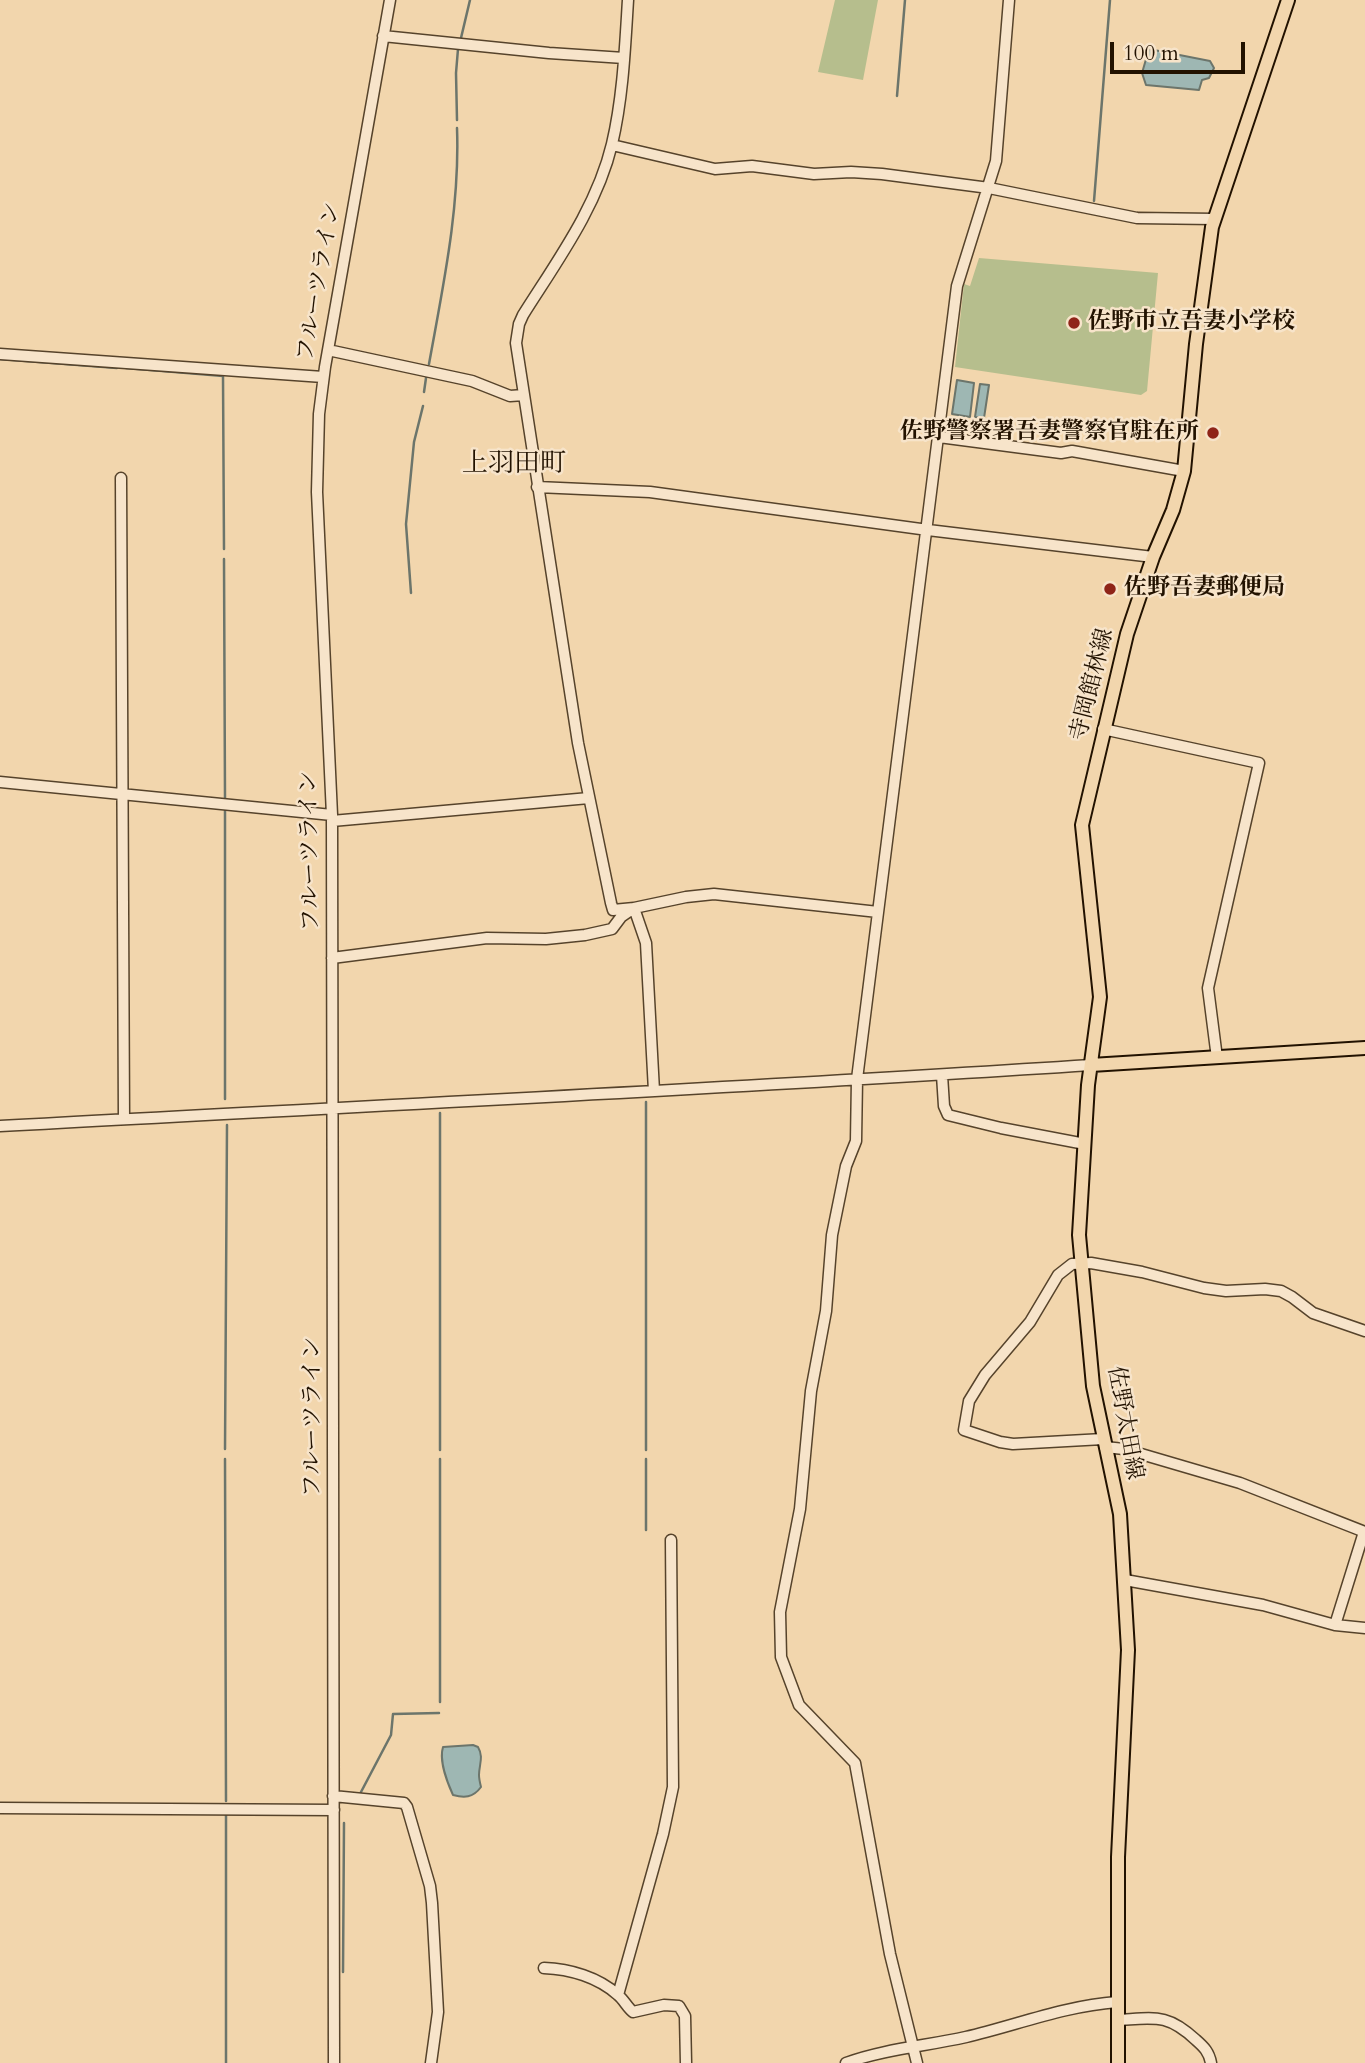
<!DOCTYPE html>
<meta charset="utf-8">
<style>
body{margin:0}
#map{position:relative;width:1365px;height:2063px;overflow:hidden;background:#f2d6ad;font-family:Cardo,serif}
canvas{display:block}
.scale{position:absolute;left:1110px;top:42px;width:135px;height:32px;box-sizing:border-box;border:4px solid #221200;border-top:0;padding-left:9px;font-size:21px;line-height:24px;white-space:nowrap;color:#221200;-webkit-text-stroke:5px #f7e4ca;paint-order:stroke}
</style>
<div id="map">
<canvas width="1365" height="2063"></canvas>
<div class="scale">100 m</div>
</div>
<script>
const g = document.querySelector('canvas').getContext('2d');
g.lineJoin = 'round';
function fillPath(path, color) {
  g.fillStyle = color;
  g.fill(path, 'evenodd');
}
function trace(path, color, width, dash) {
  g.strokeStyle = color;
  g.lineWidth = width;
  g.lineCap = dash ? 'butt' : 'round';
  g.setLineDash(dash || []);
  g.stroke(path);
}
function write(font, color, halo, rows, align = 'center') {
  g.font = font + ' Cardo,"Noto Serif JP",serif';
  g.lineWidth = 5;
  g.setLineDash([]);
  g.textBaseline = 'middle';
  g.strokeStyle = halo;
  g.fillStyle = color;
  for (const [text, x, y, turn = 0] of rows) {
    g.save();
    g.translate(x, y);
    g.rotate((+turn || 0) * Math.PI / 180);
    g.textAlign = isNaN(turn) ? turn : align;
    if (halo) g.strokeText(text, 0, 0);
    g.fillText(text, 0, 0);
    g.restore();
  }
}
fillPath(new Path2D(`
 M835,0H878L863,80L818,72Z
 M979,258L1158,273L1147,391L1141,395L955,367L964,284L970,286Z`), '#b6be8d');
const water = new Path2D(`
 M1149,49L1210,61L1214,68L1209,78L1202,80L1199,90L1146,85L1142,73Z
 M957,380L974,383L970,417L952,414Z
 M980,384L989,385L984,418L975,417Z
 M473,1745L478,1747C484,1757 479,1765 479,1775C479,1779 480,1783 481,1787C473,1798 464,1798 453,1795C447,1782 439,1760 443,1747Z`);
fillPath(water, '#9eb7b3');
trace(water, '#6c756b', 2);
trace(new Path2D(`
 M461,38L470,0
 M897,96L905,0
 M457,120L456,73L458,49
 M1094,201L1110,0
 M0,359L117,368
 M429,364C443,286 460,208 457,128
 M126,368L223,376L224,549
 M424,392L426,378
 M224,559L225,799
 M411,593L406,524L414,442L423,406
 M225,811V1099
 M440,1113V1450
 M225,1449L227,1125
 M646,1450V1102
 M225,1459L226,1801
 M646,1530V1459
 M440,1702V1459
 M361,1792L391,1735L393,1714L439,1713
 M226,1813V2063
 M343,1972L344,1823`), '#6c756b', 2.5);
const minor = new Path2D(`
 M628,0C625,48 623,97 612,144C597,207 557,261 523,315L519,324L516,343L578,743L611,903L613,910L634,908L646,943L654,1091
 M383,36L549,53L624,58
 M612,145L715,169L752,166L814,174L851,172L882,174L989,188L1137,218L1215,219
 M328,350L472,381L510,396L524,395
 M0,354L323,377
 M939,437L1061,453L1072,451L1184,471
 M121,478L124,1119
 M537,487L650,492L928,530L1153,557
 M1103,729L1259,763L1208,988L1217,1058
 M0,782L332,815
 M332,821L589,798
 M332,958L487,938L546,939L585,935L612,929L621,917L634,908L686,897L714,894L878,912
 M942,1075L944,1106L948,1115L1001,1128L1085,1144
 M0,1126C364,1106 727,1089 1091,1065
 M1103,1439L1013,1444L1000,1442L964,1430L969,1401L985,1375L1030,1322L1058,1275L1072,1264L1091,1263L1142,1272L1204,1288L1226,1291L1265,1289L1281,1291L1292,1297L1313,1313L1365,1331
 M1105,1447L1124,1449L1240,1483L1365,1532
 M1125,1580L1263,1605L1335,1625L1365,1628
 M1335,1625L1364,1532
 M333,1796L404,1803L407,1807L430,1886L432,1903L438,2012L431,2063
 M0,1808L334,1810
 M544,1968C570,1969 598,1977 618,1995C624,2000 627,2007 633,2012L664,2005L679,2006L685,2016L686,2063
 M618,1995L663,1834L673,1787L671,1540
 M1117,2020C1155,2018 1167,2013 1196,2040C1204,2047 1209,2052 1211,2063
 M334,2063L332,815L317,492L319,414L325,367L390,0
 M846,2063C884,2049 926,2046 966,2037C1017,2025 1064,2006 1117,2002
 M917,2063L890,1954L855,1763L799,1705L781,1657L780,1612L800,1509L811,1391L826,1311L832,1235L846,1166L856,1141L857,1079L957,286L996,161L1009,0`);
const major = new Path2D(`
 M1091,1065L1365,1048
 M1118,2063V1857L1128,1650L1120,1514L1093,1386L1079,1235L1088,1085L1100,997L1082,825L1127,634L1153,557L1173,510L1184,471L1196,344L1212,227L1288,0`);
trace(minor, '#56432b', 13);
trace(major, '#221200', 16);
trace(minor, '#f7e4ca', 10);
trace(major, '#f2d6ad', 12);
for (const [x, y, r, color] of [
 [1074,323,7,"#8f2418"],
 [1213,433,7,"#8f2418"],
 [1110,589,7,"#8f2418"]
]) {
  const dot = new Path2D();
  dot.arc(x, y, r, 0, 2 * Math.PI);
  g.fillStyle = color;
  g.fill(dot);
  trace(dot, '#f7e4ca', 2.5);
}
write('23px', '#221200', '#f7e4ca', [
 ["フルーツライン",320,282,-80],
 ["寺岡館林線",1093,685,-76],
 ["フルーツライン",311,851,-91],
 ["フルーツライン",314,1417,-90],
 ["佐野太田線",1124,1423,80]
]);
write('bold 23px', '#221200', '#f7e4ca', [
 ["佐野市立吾妻小学校",1088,323],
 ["佐野警察署吾妻警察官駐在所",1199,433,"right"],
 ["佐野吾妻郵便局",1124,589]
], 'left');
write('26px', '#221200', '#f7e4ca', [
 ["上羽田町",514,465]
]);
</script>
